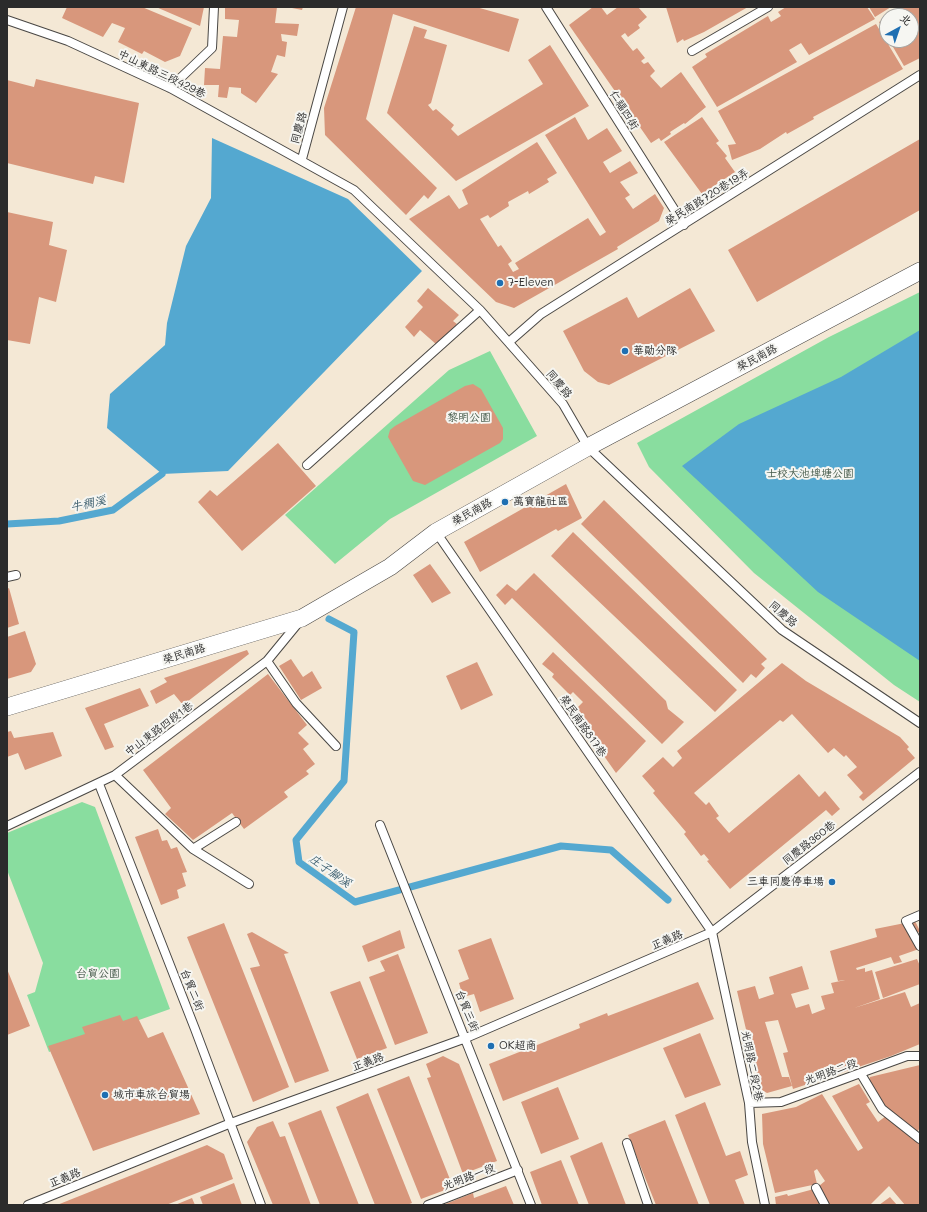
<!DOCTYPE html>
<meta charset="utf-8">
<style>
body{margin:0}
#map{position:relative;width:927px;height:1212px;overflow:hidden;background:#f4e8d5;font-family:Mali,"LXGW WenKai TC",sans-serif}
canvas{display:block}
.frame{position:absolute;inset:0;border:8px solid #2b2b2b;pointer-events:none}
.north{position:absolute;left:879px;top:8px;width:40px;height:40px;box-sizing:border-box;background:#f6f6f2;border:1px solid #a5a5a2;border-radius:50%;rotate:40deg;font-size:11px;font-weight:700;line-height:16px;text-align:center;color:#2b2b2b}
.north::after{content:'';display:block;margin:auto;width:14px;height:18px;background:#1f6fb2;clip-path:polygon(50% 0,100% 100%,50% 72%,0 100%)}
</style>
<div id="map">
<canvas width="927" height="1212"></canvas>
<div class="frame"></div>
<div class="north">北</div>
</div>
<script>
const g = document.querySelector('canvas').getContext('2d');
g.lineJoin = 'round';
function fillPath(path, color) {
  g.fillStyle = color;
  g.fill(path, 'evenodd');
}
function trace(path, color, width, dash) {
  g.strokeStyle = color;
  g.lineWidth = width;
  g.lineCap = dash ? 'butt' : 'round';
  g.setLineDash(dash || []);
  g.stroke(path);
}
function write(font, color, halo, rows, align = 'center') {
  g.font = font + ' Mali,"LXGW WenKai TC",sans-serif';
  g.lineWidth = 4;
  g.setLineDash([]);
  g.textBaseline = 'middle';
  g.strokeStyle = halo;
  g.fillStyle = color;
  for (const [text, x, y, turn = 0] of rows) {
    g.save();
    g.translate(x, y);
    g.rotate((+turn || 0) * Math.PI / 180);
    g.textAlign = isNaN(turn) ? turn : align;
    if (halo) g.strokeText(text, 0, 0);
    g.fillText(text, 0, 0);
    g.restore();
  }
}
fillPath(new Path2D(`
 M920,292V702L894,685L754,573L649,467L637,443L829,337Z
 M490,351L537,436L390,519L335,564L285,515L449,370Z
 M82,802L95,807L170,1009L49,1052L27,995L35,992L43,963L7,870V833Z`), '#89dd9f');
fillPath(new Path2D(`
 M212,138L348,199L422,271L228,471L162,474L107,428L110,394L165,345L167,323L186,246L211,198Z
 M920,330V661L818,592L682,466L739,424L841,377Z`), '#54a8d0');
trace(new Path2D(`
 M7,524L59,521L113,510L162,474
 M329,619L354,632L344,781L296,840L299,862L355,902L561,846L611,850L668,900`), '#54a8d0', 7);
fillPath(new Path2D(`
 M67,7H142L192,28L180,56L165,62L144,51L142,54L118,42L125,28L112,23L103,37L62,18Z
 M156,7H204L200,26Z
 M225,7H277L275,23L299,24L297,36L281,34L282,41L287,42L285,57L277,55L271,72L278,74L256,103L241,93V88L229,87L227,98L218,97L219,85H204L205,68L220,69L223,36L237,37L239,20L225,19Z
 M287,7H303L302,10Z
 M356,7H476L519,19L509,52L393,14L366,119L437,188L428,199L424,195L406,215L325,135L324,108Z
 M593,7H601L607,15L618,7H638L647,17L638,25L640,28L628,37L625,33L621,36L633,51L637,48L645,58L641,61L644,64L648,62L655,71L650,76L661,88L681,72L706,107L685,124L684,123L670,132L671,134L661,141L659,138L651,143L569,25Z
 M666,7H748L704,32L684,41L683,39L677,43Z
 M786,7H867L875,19L809,55L801,43L789,50L797,62L717,107L692,67L707,57L705,54L768,16L771,22L781,16L778,12Z
 M869,7H891L875,17Z
 M903,7H920V58L904,66L889,40H911V16H889Z
 M887,17V36L879,22Z
 M876,24L903,69L813,117L814,119L787,134L786,132L760,149L732,160L728,145L736,144L718,111Z
 M414,26L427,30L424,38L447,45L431,103L428,105L433,111L436,109L454,125L451,129L458,136L543,84L528,60L550,45L589,106L456,181L387,113Z
 M36,79L139,103L124,183L95,176L93,184L7,163V80L34,87Z
 M575,117L588,140L607,128L622,151L603,162L610,173L630,161L638,173L620,182L630,195L625,198L633,209L655,194L664,208L659,221L617,247L618,249L514,308L496,302L409,219L449,195L459,209L468,204L462,190L537,142L557,173L547,179L549,182L529,194L528,191L508,202L509,206L490,218L488,215L480,219L498,247L501,245L512,261L508,264L513,272L519,269L515,263L588,218L600,236L606,232L545,135Z
 M702,117L719,141L716,143L727,156L725,158L735,172L702,194L664,142Z
 M920,139V210L757,302L728,250Z
 M7,212L53,222L49,245L67,250L56,302L39,297L30,344L7,340Z
 M428,288L459,315L453,321L457,324L437,345L420,330L414,337L405,327L423,307L417,301Z
 M690,288L715,331L609,385L598,382L584,371L563,331L627,297L638,318Z
 M473,384L481,389L503,428V439L500,443L425,485L413,481L388,437L390,430L395,426L465,386Z
 M278,443L316,486L242,551L198,502L210,490L217,496Z
 M566,484L582,518L558,531L556,529L480,572L464,542Z
 M604,500L767,659L761,664L765,668L756,678L751,674L743,683L581,524Z
 M573,532L737,690L715,712L551,556Z
 M430,564L451,593L432,603L413,575Z
 M534,573L666,701L668,709L684,722L662,744L512,598L505,605L496,595L507,584L516,591Z
 M9,588L19,624L7,628V589Z
 M25,631L36,664L31,672L7,679V637Z
 M247,650L249,654L183,705L174,694L156,704L150,691L167,682L164,678Z
 M553,652L646,741L616,773L573,712L583,702L573,692L570,695L552,677L554,674L542,664Z
 M291,659L303,677L312,671L322,688L301,700L279,666Z
 M477,662L493,695L461,710L446,676Z
 M782,663L806,681L900,737L909,747L907,749L915,758L863,801L859,797L863,793L847,775L857,767L846,755L844,757L834,748L828,753L792,714L783,722L780,720L694,793L706,805L709,802L719,816L716,818L729,833L799,774L819,797L825,791L840,809L832,816L826,810L730,889L707,861L709,860L704,854L701,856L684,834L686,832L653,793L655,791L642,776L663,757L673,767L682,758L677,751Z
 M268,674L307,725L298,733L309,744L303,749L315,764L306,771L309,774L284,792L288,797L244,829L232,813L193,840L165,814L171,808L143,770Z
 M140,688L149,706L104,724L114,747L105,750L85,708Z
 M11,731L14,738L53,732L62,756L25,770L18,753L7,757V732Z
 M158,829L162,841L167,840L171,849L177,847L187,872L182,873L186,886L177,890L179,898L161,905L135,837Z
 M915,921L920,931L915,935L919,949L899,956L902,962L894,964L891,957L856,968L857,970L865,968V972L872,970L880,999L854,1008L905,992L911,1007L920,1003V1044L891,1056L793,1089L783,1053L788,1052L778,1020L765,1022L782,1077H789L792,1086L767,1093L760,1089L737,991L755,986L759,999L774,994L769,977L802,966L809,989L791,994L796,1008L809,1004L812,1014L825,1009L821,996L834,993L831,983L845,980L838,981L830,951L877,937L875,929Z
 M224,923L289,1087L253,1102L187,937Z
 M400,930L405,948L368,962L362,946Z
 M252,932L289,953L284,954L329,1071L295,1083L250,968L260,966L247,934Z
 M491,938L514,999L480,1012L474,994L463,997L459,983L469,979L458,950Z
 M398,954L428,1033L395,1045L369,977L385,971L380,961Z
 M917,959L920,966V984L883,998L875,972Z
 M7,969L30,1026L7,1035Z
 M360,981L387,1048L357,1059L330,992Z
 M698,982L714,1019L503,1101L489,1064L580,1028L579,1024L607,1013L608,1016Z
 M120,1015L123,1021L137,1016L148,1038L163,1032L200,1114L93,1151L48,1046L85,1034L82,1027Z
 M700,1033L721,1085L685,1098L663,1048Z
 M443,1056L459,1064L461,1069L497,1161L463,1174L427,1078L431,1077L426,1064Z
 M920,1065V1128L917,1132L874,1098L867,1084L870,1077Z
 M409,1076L453,1187L421,1199L377,1089Z
 M859,1084L870,1102L866,1104L878,1122L886,1116L920,1142V1205H905L889,1186L870,1205H827L819,1186L825,1181L817,1169L814,1171L817,1184L775,1193L763,1144L762,1114L796,1107L822,1094L858,1151L863,1148L832,1096Z
 M558,1087L579,1139L541,1154L521,1102Z
 M368,1093L412,1203L407,1205H375L336,1107Z
 M705,1102L726,1156L740,1151L748,1175L735,1180L745,1205H710L675,1115Z
 M321,1110L359,1205H320L288,1123Z
 M665,1120L699,1205H656L628,1135Z
 M273,1121L280,1137L285,1136L311,1205H273L247,1142L257,1127Z
 M602,1142L626,1205H589L570,1156Z
 M207,1145L224,1154L233,1179L166,1205H57Z
 M561,1160L579,1205H542L530,1172Z
 M234,1183L242,1205H203L200,1197Z
 M506,1186L514,1205H443L473,1193L474,1198Z
 M814,1189L820,1205H776L775,1197L787,1194L788,1196Z
 M890,1197L897,1205H879Z
 M192,1198L195,1205H175Z`), '#d8977c');
const lane = new Path2D(`
 M546,7L684,225
 M7,20L68,41L170,88L354,190L480,310L563,404L588,447L782,630L920,723
 M692,51L768,7
 M170,88L212,48L214,7
 M302,159L343,7
 M509,342L541,314L920,75
 M307,465L480,310
 M436,532L712,932L749,1103L752,1142L765,1205
 M7,577L16,575
 M267,661L296,703L336,746
 M115,775L193,849L249,884
 M99,784L195,1029L261,1205
 M380,825L531,1205
 M7,826L115,775L267,661L299,622
 M193,849L236,822
 M920,915L906,921L920,946
 M861,1074L882,1109L920,1139
 M749,1103L781,1102L907,1056H920
 M627,1143L648,1205
 M816,1188L825,1205
 M28,1205L231,1123L466,1038L712,932L920,772
 M428,1205L518,1170`);
const street = new Path2D(`
 M7,707L302,618L390,567L436,532L588,447L920,271`);
trace(lane, '#494744', 10);
trace(street, '#494744', 18);
trace(lane, '#fff', 8);
trace(street, '#fff', 17);
for (const [x, y, r, color] of [
 [500,283,4,"#1f6fb2"],
 [625,351,4,"#1f6fb2"],
 [505,502,4,"#1f6fb2"],
 [832,882,4,"#1f6fb2"],
 [491,1046,4,"#1f6fb2"],
 [105,1095,4,"#1f6fb2"]
]) {
  const dot = new Path2D();
  dot.arc(x, y, r, 0, 2 * Math.PI);
  g.fillStyle = color;
  g.fill(dot);
  trace(dot, '#f6f6f2', 1.5);
}
write('11px', '#2b2b2b', '#f6f6f2', [
 ["中山東路三段429巷",162,74,26],
 ["仁福四街",624,110,58],
 ["同慶路",299,128,-75],
 ["榮民南路720巷19弄",707,197,-32],
 ["榮民南路",757,358,-28],
 ["同慶路",559,384,50],
 ["榮民南路",472,512,-29],
 ["同慶路",783,614,41],
 ["榮民南路",184,654,-17],
 ["榮民南路817巷",583,726,55],
 ["中山東路四段1巷",159,729,-37],
 ["同慶路360巷",809,843,-38],
 ["正義路",667,940,-23],
 ["台貿二街",192,990,68],
 ["台貿三街",467,1011,68],
 ["正義路",368,1062,-20],
 ["光明路二段2巷",752,1066,79],
 ["光明路二段",831,1072,-20],
 ["光明路一段",469,1177,-21],
 ["正義路",65,1178,-22]
]);
write('11px', '#2b2b2b', '#f6f6f2', [
 ["7-Eleven",508,283],
 ["華勛分隊",633,351],
 ["萬寶龍社區",513,502],
 ["三車同慶停車場",824,882,"right"],
 ["OK超商",499,1046],
 ["城市車旅台貿場",113,1095]
], 'left');
write('11px', '#425848', '#f6f6f2', [
 ["黎明公園",469,418],
 ["士校大池埤塘公園",810,474],
 ["台貿公園",98,974]
]);
write('italic 12px', '#3b5d6d', '#f6f6f2', [
 ["牛稠溪",88,504,-12],
 ["庄子腳溪",330,871,35]
]);
</script>
